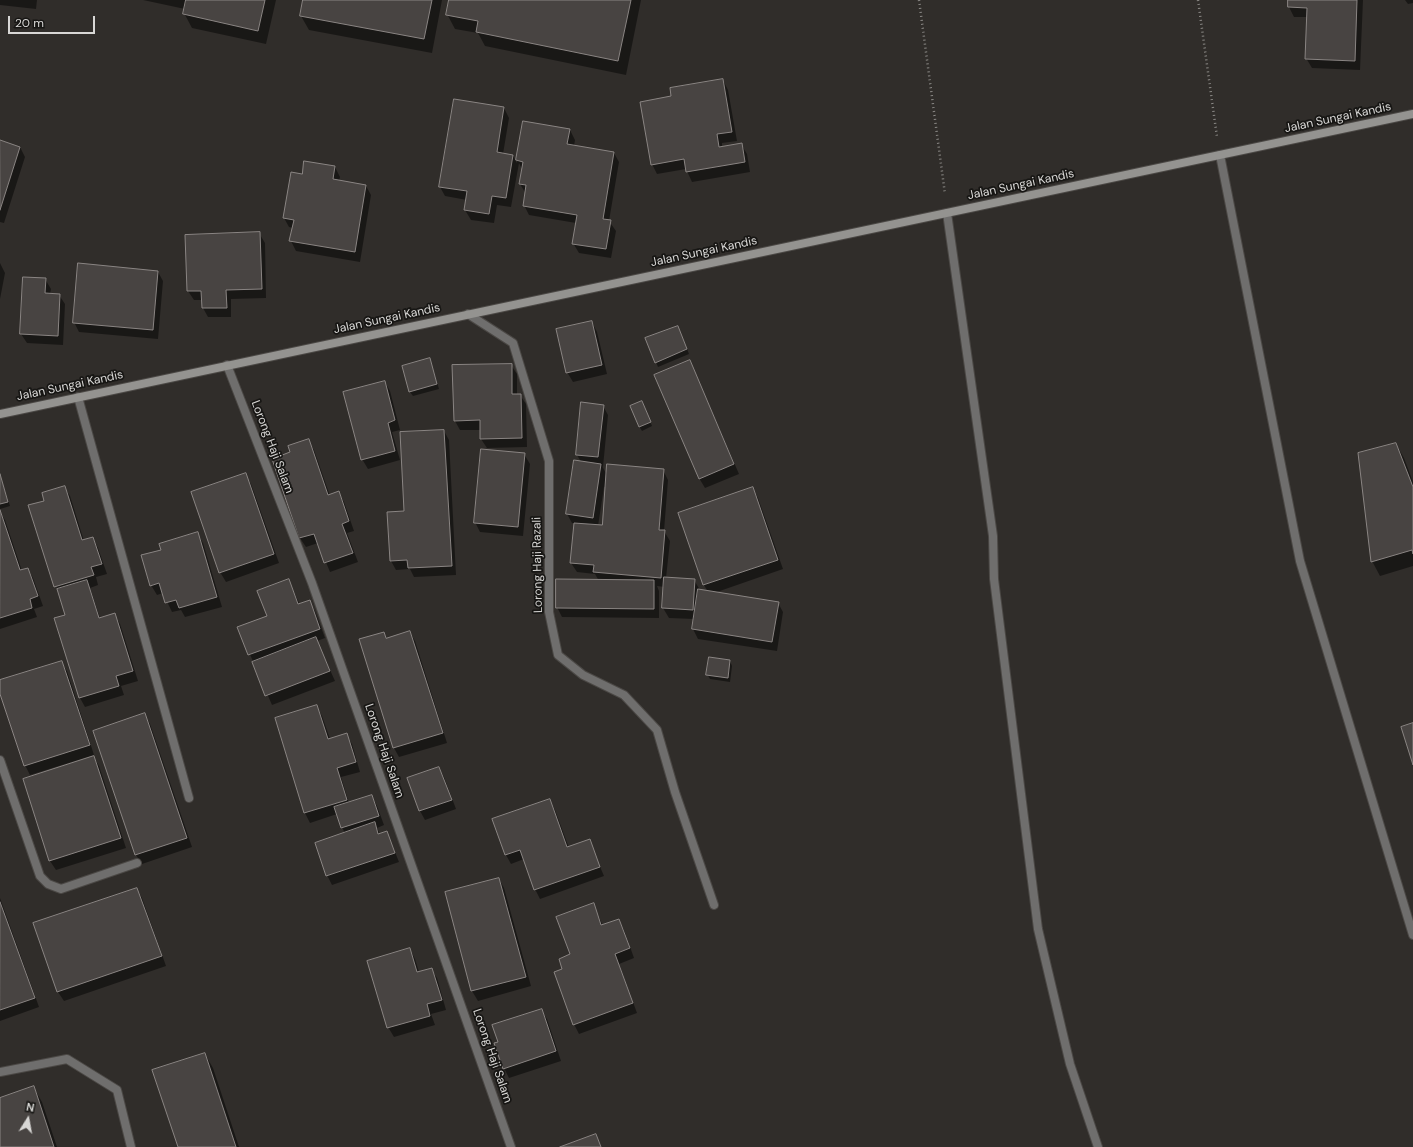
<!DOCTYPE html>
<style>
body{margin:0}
#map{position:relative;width:1413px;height:1147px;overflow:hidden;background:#302d2a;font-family:"DM Sans",sans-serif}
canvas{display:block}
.north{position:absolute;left:8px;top:1099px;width:40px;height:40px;-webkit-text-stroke:3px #171614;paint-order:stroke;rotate:11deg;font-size:11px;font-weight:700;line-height:16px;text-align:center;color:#d8d7d5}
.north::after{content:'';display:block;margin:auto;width:14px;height:18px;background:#d8d7d5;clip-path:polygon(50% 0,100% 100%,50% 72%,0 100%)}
.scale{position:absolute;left:8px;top:16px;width:87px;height:18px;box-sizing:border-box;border:2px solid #d8d7d5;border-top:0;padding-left:5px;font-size:12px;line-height:14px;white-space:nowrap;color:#d8d7d5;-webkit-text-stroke:3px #171614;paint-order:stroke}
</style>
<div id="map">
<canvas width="1413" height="1147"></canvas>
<div class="north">N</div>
<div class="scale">20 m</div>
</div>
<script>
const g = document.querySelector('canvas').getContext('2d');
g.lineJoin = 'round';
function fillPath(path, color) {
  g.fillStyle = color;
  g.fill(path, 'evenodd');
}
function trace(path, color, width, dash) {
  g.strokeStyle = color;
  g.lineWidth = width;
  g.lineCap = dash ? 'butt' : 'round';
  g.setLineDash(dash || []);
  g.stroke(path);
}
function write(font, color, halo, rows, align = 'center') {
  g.font = font + ' "DM Sans",sans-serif';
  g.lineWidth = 3.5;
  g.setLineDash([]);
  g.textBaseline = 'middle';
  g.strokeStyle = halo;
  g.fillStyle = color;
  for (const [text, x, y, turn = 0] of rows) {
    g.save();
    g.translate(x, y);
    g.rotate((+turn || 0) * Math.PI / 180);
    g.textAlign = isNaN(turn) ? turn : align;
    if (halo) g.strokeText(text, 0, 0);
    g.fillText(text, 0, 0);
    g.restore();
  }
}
fillPath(new Path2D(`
 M0,0H37L36,9L0,5Z
 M143,0H276L266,44L192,28L184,13L185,9Z
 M304,0H442L432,53L309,30L301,16Z
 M450,0H641L626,75L485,46L478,33L455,29L447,14Z
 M1289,0H1363L1360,70L1312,68L1306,58L1308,17H1294L1289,7Z
 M1405,0H1413V3L1408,4Z
 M723,80L728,90L737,141L722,143V147L741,144L747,154L750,172L692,182L686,169L657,174L652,164L673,97Z
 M504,108L509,118L503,154L513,156L517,163L524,122L570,130L575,140L574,146L614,153L619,162L609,221L616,231L611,258L579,253L573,243L576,223L529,215L524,205L526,194L520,184L522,169L519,163L511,207L497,205L494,223L471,220L465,210L467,200L445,196L440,187Z
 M0,141L20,147L25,157L4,223L0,222Z
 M305,162L335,167L340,177L339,181L366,186L371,195L360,262L296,251L291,241L293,228L289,227L284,218L303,175Z
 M259,233L265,243L266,298L231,299V317H208L203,308V300H194L188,291Z
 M0,263L5,273L0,299Z
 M158,272L163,281L158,339L79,332L74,322Z
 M45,279L51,289L50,294L59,295L65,304L63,345L27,343L21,334Z
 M592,322L597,332L607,374L573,382L567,372Z
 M680,331L689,354L658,367L656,362Z
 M430,359L439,389L413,396L410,392Z
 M690,361L739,474L705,488L699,478Z
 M511,365L517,374V395H520L526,404L527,447L487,448L481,439V430H460L455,421Z
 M385,382L390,391L400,430L392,432L400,460L368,469L362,459Z
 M603,406L608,415L603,467L602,466L607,475L663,470L668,480L664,531L670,541L666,578L694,580L700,590L708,592L704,585L753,488L758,498L783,569L714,593L778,603L783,612L777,651L698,639L693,629L694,619L669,618L663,608L665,587L657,586L659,591V618L562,617L557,607L599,581L595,574L577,572L571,563L575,524L572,523L567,514L581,462L577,455ZM604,487H606L603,526H598Z
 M644,407L652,426L642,431L639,426Z
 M444,431L449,440L456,575L414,577L410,569L396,570L391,561L405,512Z
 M308,440L314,450L330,496L339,493L344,502L354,531L347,533L358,562L330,572L318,543L306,547L300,538L273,459L291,453Z
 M1396,444L1404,458L1413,482V566L1380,576L1372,561Z
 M524,454L530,464L523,536L480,532L475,522Z
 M245,474L251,484L279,563L226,582L220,572Z
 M0,475L10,506L0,509Z
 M64,487L70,496L84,541L93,538L98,548L107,574L96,577L98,585L90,588L100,618L115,615L120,624L138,681L121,686L124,695L85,707L80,698L66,616L30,506L46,501Z
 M0,512L5,520L22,571L28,569L33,578L43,606L34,609L37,617L0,629Z
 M197,533L203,543L222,607L185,617L181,610L172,612L163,593L157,595L151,585L162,550Z
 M289,581L300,605L309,601L315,611L325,638L317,641L335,681L272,705L238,627L268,617Z
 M410,632L415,641L447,743L399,757L394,748L360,640L384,633L387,639Z
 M730,661L732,666L730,682L710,679L707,674Z
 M61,662L67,671L94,755L30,775L25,765L0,691V681Z
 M317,707L322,716L330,739L346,734L352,744L360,772L341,777L349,803L372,796L377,806L384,825L377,828L380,834L387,832L399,862L332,885L327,875L345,834L337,814L310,823L305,813L276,719Z
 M145,715L150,724L192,847L142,864L136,855Z
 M94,757L99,766L126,848L56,870L50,861L24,779Z
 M439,768L444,777L456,809L425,820L420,811L408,779Z
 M550,800L555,810L569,848L589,841L604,876L540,899L535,889L524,859L511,864L506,855Z
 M499,879L504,888L531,986L478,1001L472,991L446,893Z
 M137,889L142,898L166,966L64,1001L58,992Z
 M0,898L39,1007L0,1021Z
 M593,904L603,926L619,920L624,930L634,958L619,964L637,1013L579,1034L574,1024L564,970Z
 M410,949L415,959L419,972L431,969L437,978L446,1010L431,1014L435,1025L394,1037L388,1027Z
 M541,1010L547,1019L561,1061L509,1078L504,1068Z
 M205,1054L213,1068L239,1147H179Z
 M34,1088L42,1102L57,1147H0V1099Z`), '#0007');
const building = new Path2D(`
 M186,0H265L258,31L183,14Z
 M303,0H432L424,39L300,16Z
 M449,0H631L618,61L476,32L478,21L446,15Z
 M1288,0H1357L1355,61L1305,59L1307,8L1288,7Z
 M723,79L732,132L717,134L719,147L742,143L745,162L686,172L684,159L651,165L640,102L671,96L670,88Z
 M454,99L504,107L497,152L513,155L506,198L492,196L489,214L464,210L467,191L439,187Z
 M523,121L570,129L567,144L614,152L603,219L611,220L606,249L572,244L577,215L523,206L526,185L519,184L523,162L516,160Z
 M0,140L20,147L0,210Z
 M304,161L335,166L333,179L366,185L355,252L289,241L294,220L283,218L291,172L302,174Z
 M260,232L262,289L226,290L227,308H202L201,291H187L185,235Z
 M78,263L158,271L153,330L73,323Z
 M23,277L46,278L45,293L60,294L58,336L20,334Z
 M592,321L602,365L566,373L556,329Z
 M678,326L687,349L655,363L645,338Z
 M430,358L437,384L409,392L402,366Z
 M690,360L734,464L699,479L654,375Z
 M512,364V394H521L522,438L480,439V420L454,421L452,365Z
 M385,381L395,420L388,423L395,451L361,460L343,392Z
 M642,401L651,422L639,427L630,406Z
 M581,402L604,405L598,457L576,455Z
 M444,430L452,566L408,568L407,560L390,561L387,512L404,511L400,432Z
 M309,439L328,495L339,491L349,521L342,524L353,553L324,563L314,534L299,538L272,459L290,452L288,446Z
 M1396,443L1413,487V554L1412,550L1371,562L1358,453Z
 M481,449L525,453L518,527L474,523Z
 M574,460L601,464L593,518L566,514Z
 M607,464L664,469L659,530H665L661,578L593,572L594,565L570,563L574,523L602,525Z
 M246,473L274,554L219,573L191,492Z
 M0,474L8,502L0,504Z
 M65,486L82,540L93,537L102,564L91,567L94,575L54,587L28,505L44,501L42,493Z
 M753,487L778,560L703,585L678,513Z
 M0,510L20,570L28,568L38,596L30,599L32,608L0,618Z
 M198,532L217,597L179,608L176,600L165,603L159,583L150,586L141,555L161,550L159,544Z
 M664,577L695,579L693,610L662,608Z
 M289,579L298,604L310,600L320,629L248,655L237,627L267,616L257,591Z
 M556,579L654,580V609L556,608Z
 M87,580L99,618L115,613L133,671L116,676L119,686L79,698L54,618L65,615L57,589Z
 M698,589L779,602L772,642L692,629Z
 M410,631L443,733L393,748L359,639L384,632L386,638Z
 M316,637L330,671L265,696L252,662Z
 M709,657L730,660L728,678L706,675Z
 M62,661L90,745L24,766L0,694V680Z
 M317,705L328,739L347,733L356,762L337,768L347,800L304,813L275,718Z
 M145,713L187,838L135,855L93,731Z
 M1413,723V765L1401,727Z
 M94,756L121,838L49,861L23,779Z
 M439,767L452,800L419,811L407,778Z
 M372,795L379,816L341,828L334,807Z
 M550,799L567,847L590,839L600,867L534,890L520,850L505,855L492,819Z
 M375,822L378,834L387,831L395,853L326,876L315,843Z
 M499,878L526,977L471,991L445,892Z
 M137,888L162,956L57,992L33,923Z
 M0,902L35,998L0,1010Z
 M594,903L601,925L619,919L630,948L615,954L633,1003L573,1025L554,972L562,969L559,959L570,954L556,917Z
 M410,948L417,972L432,968L442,1000L427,1004L430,1016L387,1028L367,961Z
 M542,1009L556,1051L503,1069L494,1043L498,1042L492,1025Z
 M205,1053L236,1147H178L152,1070Z
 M34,1086L54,1147H0V1098Z
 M596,1134L601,1147H560Z`);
fillPath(building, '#484442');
trace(building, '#8a8583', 1);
const lane = new Path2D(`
 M0,1072L67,1059L117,1090L131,1147`);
const street = new Path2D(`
 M1220,155L1300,561L1413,935
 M947,213L993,536L994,579L1038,929L1070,1064L1098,1147
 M468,314L513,343L549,461V612L558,655L583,675L624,695L657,730L675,792L714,905
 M227,365L312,583L511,1147
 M78,397L189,798
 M0,760L40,876L48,884L61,889L137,863`);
const secondary = new Path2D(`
 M0,414L1413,114`);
trace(lane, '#4b4845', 10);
trace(street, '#4b4845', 10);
trace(secondary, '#4b4845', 10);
trace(new Path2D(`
 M919,0L945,194
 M1198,0L1217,137`), '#8a8885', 2.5, [1, 3]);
trace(lane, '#6f6e6d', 8);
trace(street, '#6f6e6d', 8);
trace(secondary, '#949390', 8);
write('12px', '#d8d7d5', '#171614', [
 ["Jalan Sungai Kandis",1338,118,-12],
 ["Jalan Sungai Kandis",1021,185,-12],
 ["Jalan Sungai Kandis",704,252,-12],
 ["Jalan Sungai Kandis",387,319,-12],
 ["Jalan Sungai Kandis",70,386,-12],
 ["Lorong Haji Salam",272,447,69],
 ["Lorong Haji Razali",538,565,-91],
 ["Lorong Haji Salam",384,751,71],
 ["Lorong Haji Salam",492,1056,71]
]);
</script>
